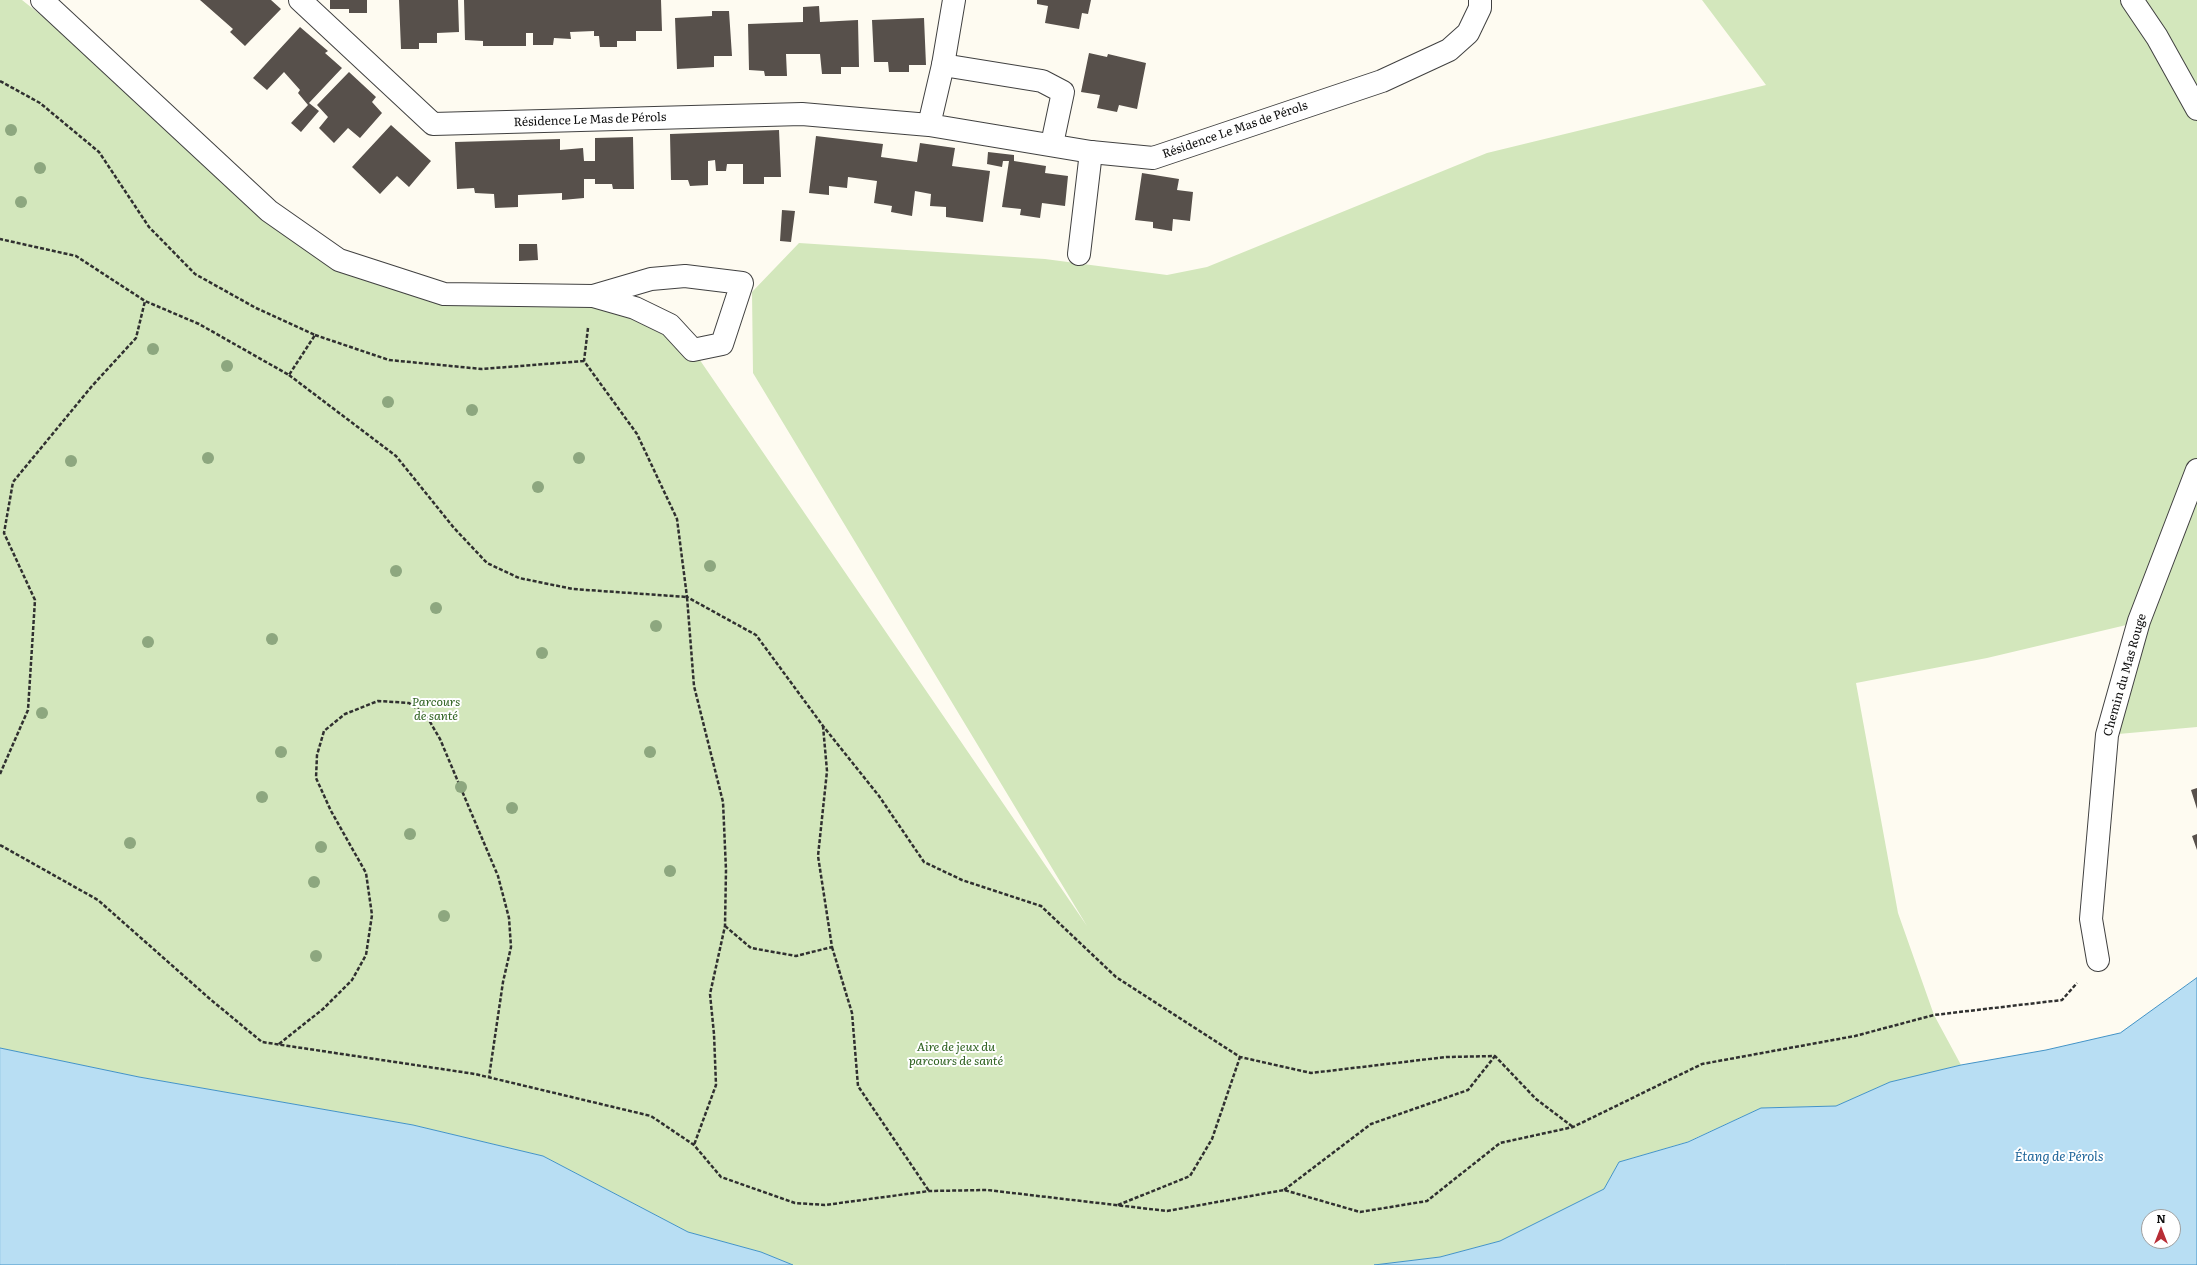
<!DOCTYPE html>
<meta charset="utf-8">
<style>
body{margin:0}
#map{position:relative;width:2197px;height:1265px;overflow:hidden;background:#fefbf1;font-family:Literata,serif}
canvas{display:block}
.north{position:absolute;left:2141px;top:1209px;width:40px;height:40px;box-sizing:border-box;background:#fff;border:1px solid #9f9f9f;border-radius:50%;rotate:0deg;font-size:11px;font-weight:700;line-height:16px;text-align:center;color:#0e0e0e}
.north::after{content:'';display:block;margin:auto;width:14px;height:18px;background:#b72d36;clip-path:polygon(50% 0,100% 100%,50% 72%,0 100%)}
</style>
<div id="map">
<canvas width="2197" height="1265"></canvas>
<div class="north">N</div>
</div>
<script>
const g = document.querySelector('canvas').getContext('2d');
g.lineJoin = 'round';
function fillPath(path, color) {
  g.fillStyle = color;
  g.fill(path, 'evenodd');
}
function trace(path, color, width, dash) {
  g.strokeStyle = color;
  g.lineWidth = width;
  g.lineCap = dash ? 'butt' : 'round';
  g.setLineDash(dash || []);
  g.stroke(path);
}
function write(font, color, halo, rows, align = 'center') {
  g.font = font + ' Literata,serif';
  g.lineWidth = 4;
  g.setLineDash([]);
  g.textBaseline = 'middle';
  g.strokeStyle = halo;
  g.fillStyle = color;
  for (const [text, x, y, turn = 0] of rows) {
    g.save();
    g.translate(x, y);
    g.rotate((+turn || 0) * Math.PI / 180);
    g.textAlign = isNaN(turn) ? turn : align;
    if (halo) g.strokeText(text, 0, 0);
    g.fillText(text, 0, 0);
    g.restore();
  }
}
fillPath(new Path2D(`
 M0,0H22L179,125L339,260L444,294L593,296L693,350L1087,926L753,373L752,292L799,243L1045,259L1167,275L1207,267L1487,153L1766,85L1702,0H2197V727L2107,735L2139,622L1987,658L1856,683L1898,913L1934,1015L1961,1065L1890,1082L1836,1106L1761,1108L1687,1142L1619,1162L1604,1189L1500,1241L1440,1257L1374,1265H793L761,1252L688,1232L543,1156L413,1125L139,1077L0,1048Z`), '#d3e7bc');
const water = new Path2D(`
 M2197,978V1265H1374L1440,1257L1500,1241L1604,1189L1619,1162L1688,1142L1761,1108L1836,1106L1890,1082L1961,1065L2046,1050L2120,1033ZM2149,1217H2173V1241H2149Z
 M0,1048L139,1077L413,1125L543,1156L688,1232L761,1252L793,1265H0Z`);
fillPath(water, '#b8def3');
trace(water, '#4393c6', 1);
fillPath(new Path2D(`
 M200,0H271L281,9L245,46L230,32L233,29Z
 M330,0H367V13H349V9H330Z
 M399,0H458L459,32L437,33V43H419V49H401Z
 M464,0H661L662,31H636V41H617V47H600L599,36H594V31L570,32L571,39L554,38L553,45H533V33H526V46H483V41L465,40Z
 M1037,0H1091L1088,14L1082,13L1079,29L1045,23L1048,6L1037,4Z
 M819,6L820,22L858,20L859,67H841V74H822L820,54H786L787,76H765L764,71L749,70L748,24L803,22V7Z
 M712,11H729L732,56H714V67L677,69L675,18L712,16Z
 M924,18L926,65H909V72H889L888,62H874L872,20Z
 M300,27L328,51L325,53L342,68L309,103L319,111L301,132L291,123L308,105L298,93L300,90L284,72L267,90L253,78Z
 M1089,53L1107,57L1108,54L1146,63L1137,109L1119,105L1117,112L1097,108L1100,95L1081,92Z
 M349,72L376,97L372,102L382,113L360,138L348,128L334,143L319,128L328,117L317,105Z
 M391,125L431,161L409,187L397,176L380,194L352,167Z
 M779,130L781,177H764V184H743V164H727L726,171H716L715,160L708,161V185L690,186L688,180H671L670,134Z
 M816,136L883,144L881,157L917,162L920,143L955,148L952,166L990,171L983,222L946,217V207L930,206L931,194L915,191L912,216L891,212L892,206L874,203L877,181L848,177L847,188L829,186V195L809,193Z
 M633,137L634,189H613L612,184H595V179H584V198L562,200V193L518,195V207L495,208L494,194L475,193L474,188L457,189L455,142L560,139V150L583,148L584,161H595V138Z
 M988,152L1014,155V161L1046,166L1045,173L1068,176L1065,206L1042,203L1040,218L1020,215L1021,209L1002,207L1009,161H1003L1002,167L987,164Z
 M1142,173L1179,179L1177,190L1193,192L1190,221L1173,219L1172,231L1153,228V222L1135,220Z
 M782,210L795,211L791,242L780,241Z
 M519,244H537L538,260L519,261Z
 M2197,788V809L2191,790Z
 M2197,834V850L2192,836Z`), '#57504b');
const lane = new Path2D(`
 M943,65L1042,81L1063,92L1052,144
 M1079,254L1091,152`);
const street = new Path2D(`
 M42,0L269,211L339,260L444,294L593,296L651,279L685,276L742,283L722,344L693,350L670,325L635,308L593,296
 M300,0L433,124L802,114L929,125L943,65L954,0
 M2132,0L2157,37L2197,109
 M929,125L1091,152L1153,158L1382,81L1449,50L1468,33L1480,8V0
 M2098,960L2091,919L2107,735L2139,621L2197,470`);
trace(lane, '#414141', 24);
trace(street, '#414141', 24);
trace(new Path2D(`
 M0,81L40,103L99,152L149,227L195,274L256,308L315,335L289,375L199,324L145,301L76,256L0,239
 M588,328L584,361L637,434L677,519L687,597L756,635L823,726L879,796L924,862L962,880L1041,906L1116,977L1240,1057L1311,1073L1446,1057L1495,1056L1536,1099L1573,1127
 M315,335L389,360L482,369L584,361
 M289,375L396,456L454,528L487,563L519,578L573,589L687,597L694,686L723,802L726,870L725,926L710,994L714,1034L716,1085L694,1145
 M0,774L28,710L35,600L4,533L13,482L92,386L136,338L145,301
 M0,845L98,900L210,999L262,1042L475,1074L651,1116L694,1145L721,1177L795,1203L825,1205L929,1191L987,1190L1167,1211L1284,1190L1360,1212L1427,1201L1500,1143L1573,1127L1702,1064L1855,1036L1934,1015L2062,1000L2077,983
 M725,926L751,948L796,956L832,947L818,856L827,771L823,726
 M832,947L852,1013L858,1086L929,1191
 M279,1044L323,1009L352,980L366,955L372,915L366,873L331,811L316,778L317,755L324,731L345,714L378,701L409,703L426,715L440,739L498,876L509,918L511,947L503,982L489,1077
 M1284,1190L1371,1124L1468,1090L1495,1056
 M1118,1205L1190,1176L1212,1139L1240,1057`), '#303030', 2.5, [4, 2]);
trace(lane, '#fff', 22);
trace(street, '#fff', 22);
g.fillStyle = '#8da77f';
for (const [x, y] of [
 [11,130],
 [40,168],
 [21,202],
 [153,349],
 [227,366],
 [388,402],
 [472,410],
 [208,458],
 [579,458],
 [71,461],
 [538,487],
 [710,566],
 [396,571],
 [436,608],
 [656,626],
 [272,639],
 [148,642],
 [542,653],
 [42,713],
 [281,752],
 [650,752],
 [461,787],
 [262,797],
 [512,808],
 [410,834],
 [130,843],
 [321,847],
 [670,871],
 [314,882],
 [444,916],
 [316,956]
]) {
  g.beginPath();
  g.arc(x, y, 6, 0, 2 * Math.PI);
  g.fill();
}
write('12px', '#0e0e0e', '#fff', [
 ["Résidence Le Mas de Pérols",590,120,-2],
 ["Résidence Le Mas de Pérols",1235,130,-19],
 ["Chemin du Mas Rouge",2125,675,-74]
]);
write('italic 12px', '#306322', '#fff', [
 ["Parcours",436,702],
 ["de santé",436,716],
 ["Aire de jeux du",956,1047],
 ["parcours de santé",956,1061]
]);
write('italic 13px', '#1e659a', '#fff', [
 ["Étang de Pérols",2059,1157]
]);
</script>
